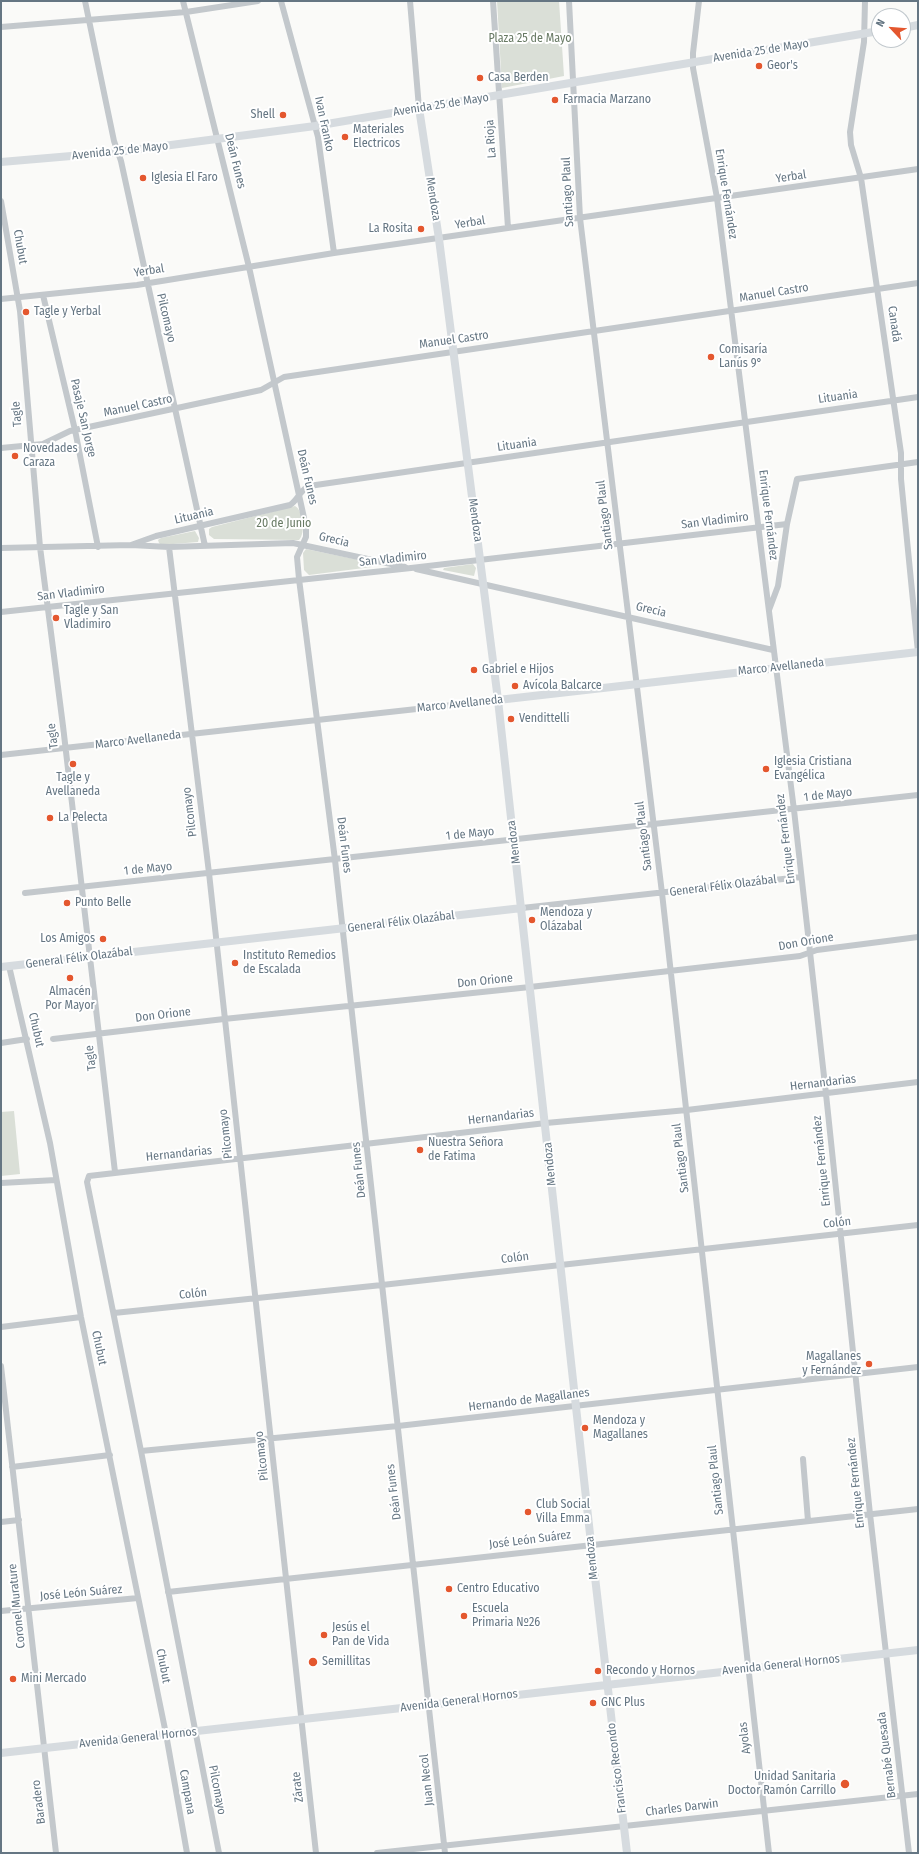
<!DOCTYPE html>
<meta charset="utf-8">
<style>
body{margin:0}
#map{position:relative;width:919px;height:1854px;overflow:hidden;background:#fafaf8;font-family:"Fira Sans Condensed",sans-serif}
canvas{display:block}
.frame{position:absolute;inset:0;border:2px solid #657683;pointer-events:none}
.north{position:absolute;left:871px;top:8px;width:40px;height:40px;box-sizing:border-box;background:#fff;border:1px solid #c1c8cd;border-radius:50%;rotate:296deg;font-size:11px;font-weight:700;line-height:16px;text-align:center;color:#657683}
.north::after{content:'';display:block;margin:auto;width:14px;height:18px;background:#e4572e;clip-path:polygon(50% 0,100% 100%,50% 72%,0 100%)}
</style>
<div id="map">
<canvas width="919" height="1854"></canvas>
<div class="frame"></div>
<div class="north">N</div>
</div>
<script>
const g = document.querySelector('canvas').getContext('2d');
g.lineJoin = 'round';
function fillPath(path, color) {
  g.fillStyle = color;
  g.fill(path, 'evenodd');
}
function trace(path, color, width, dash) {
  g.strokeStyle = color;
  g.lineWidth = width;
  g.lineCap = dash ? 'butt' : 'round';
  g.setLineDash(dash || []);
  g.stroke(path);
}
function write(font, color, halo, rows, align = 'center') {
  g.font = font + ' "Fira Sans Condensed",sans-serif';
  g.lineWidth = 4;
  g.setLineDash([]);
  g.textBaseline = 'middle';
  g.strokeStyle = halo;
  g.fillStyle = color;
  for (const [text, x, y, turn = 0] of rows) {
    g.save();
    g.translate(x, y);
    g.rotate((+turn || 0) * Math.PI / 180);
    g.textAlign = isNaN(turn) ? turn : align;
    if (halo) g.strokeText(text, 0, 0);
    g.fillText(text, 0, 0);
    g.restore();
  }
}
fillPath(new Path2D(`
 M497,1H559L564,76L502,88Z
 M295,506C303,510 306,533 299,540L214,539L209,535V529L212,527Z
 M195,531L199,538L198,542L161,545L159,543L158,540L161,538Z
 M306,549L369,562L372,564V567L309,575L304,570L303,553Z
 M473,564L476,568L474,576L443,570L444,568Z
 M14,1111L20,1174L1,1176V1112Z`), '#dadfd7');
trace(new Path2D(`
 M85,1L114,141L121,161L205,546
 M183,1L249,267L306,527V537L297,557L299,579L335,860L445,1853
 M281,1L318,137L334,253
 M410,1L419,108
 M493,1L508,228
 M569,1L580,218L662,893L769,1853
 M699,1L693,53V68L717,198L794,810L826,1094L870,1514L909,1853
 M865,1L864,42L850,132L851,145L861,178L901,453V479L918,652
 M1,27L186,12L258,1
 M1,201L20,311L40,547L63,726L115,1172
 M43,295L75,430L98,547
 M1,299L137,285L334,253L918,169
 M1,448L43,444L70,431L261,390L284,377L918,283
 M131,545L156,536L290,505C298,500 300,490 309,486L918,397
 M169,547L209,873L316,1853
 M1,548L131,545L169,547L293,543L405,567
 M416,569L773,650
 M769,610L778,586L787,524L797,479L918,462
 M1,612L411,568L787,524
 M1,755L498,700
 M25,893L918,795
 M522,908L801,877
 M9,966L50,1143L81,1317L166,1734L187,1853
 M53,1039L224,1019L530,987L800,956L817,950L918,937
 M1,1043L27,1039
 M1,1183L56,1180
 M114,1313L382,1285L918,1225
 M1,1327L81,1317
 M1,1366L56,1853
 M141,1451L398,1426L918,1367
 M803,1459L808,1521
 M12,1467L110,1455
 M1,1522L19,1520
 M168,1592L918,1509
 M1,1611L138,1598
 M219,1853L141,1451L87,1182L89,1176L546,1123L687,1110L918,1082
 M377,1853L918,1794`), '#c3c8cc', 6);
trace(new Path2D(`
 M903,28L918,25
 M419,108L439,239L498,700L590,1534L627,1853
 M1,162L118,152L315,126L879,31
 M498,700L918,652
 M1,967L522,908
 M1,1753L918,1650`), '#d6dbdf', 8);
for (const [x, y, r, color] of [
 [759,66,4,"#e4572e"],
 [480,78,4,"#e4572e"],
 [555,100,4,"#e4572e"],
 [283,115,4,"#e4572e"],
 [345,137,4,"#e4572e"],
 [143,178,4,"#e4572e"],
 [421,229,4,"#e4572e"],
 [26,312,4,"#e4572e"],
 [711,357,4,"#e4572e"],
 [15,456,4,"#e4572e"],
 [56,618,4,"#e4572e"],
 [474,670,4,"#e4572e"],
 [515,686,4,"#e4572e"],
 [511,719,4,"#e4572e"],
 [73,764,4,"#e4572e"],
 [766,769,4,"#e4572e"],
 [50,818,4,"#e4572e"],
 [67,903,4,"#e4572e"],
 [532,920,4,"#e4572e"],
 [103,939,4,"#e4572e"],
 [235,963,4,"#e4572e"],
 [70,978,4,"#e4572e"],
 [420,1150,4,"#e4572e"],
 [869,1364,4,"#e4572e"],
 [585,1428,4,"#e4572e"],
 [528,1512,4,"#e4572e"],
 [449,1589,4,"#e4572e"],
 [464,1616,4,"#e4572e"],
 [324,1635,4,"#e4572e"],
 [313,1662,5,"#e4572e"],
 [598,1671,4,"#e4572e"],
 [13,1679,4,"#e4572e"],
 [593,1703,4,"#e4572e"],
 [845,1784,5,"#e4572e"]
]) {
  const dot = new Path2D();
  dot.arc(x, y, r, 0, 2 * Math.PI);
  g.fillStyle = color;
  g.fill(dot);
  trace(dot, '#fff', 1.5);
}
write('12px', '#687a64', '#fff', [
 ["Plaza 25 de Mayo",530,39],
 ["20 de Junio",284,524]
]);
write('12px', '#657683', '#fff', [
 ["Avenida 25 de Mayo",761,51,-9],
 ["Avenida 25 de Mayo",441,105,-9],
 ["Ivan Franko",324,124,78],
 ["La Rioja",491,139,-94],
 ["Avenida 25 de Mayo",120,151,-6],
 ["Deán Funes",235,161,76],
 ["Yerbal",791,177,-8],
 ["Santiago Plaul",568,192,-93],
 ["Enrique Fernández",726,194,81],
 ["Mendoza",433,199,81],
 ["Yerbal",470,223,-9],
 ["Chubut",20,247,80],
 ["Yerbal",149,271,-9],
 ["Manuel Castro",774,293,-9],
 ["Pilcomayo",166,318,77],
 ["Canadá",894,324,82],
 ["Manuel Castro",454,340,-8],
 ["Lituania",838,397,-8],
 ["Manuel Castro",138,406,-12],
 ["Tagle",17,414,-94],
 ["Pasaje San Jorge",83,418,77],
 ["Lituania",517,445,-8],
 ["Deán Funes",307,477,77],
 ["Santiago Plaul",605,515,-97],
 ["Enrique Fernández",768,515,83],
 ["Lituania",194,516,-13],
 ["Mendoza",475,520,82],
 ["San Vladimiro",715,521,-7],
 ["Grecia",334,540,13],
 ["San Vladimiro",393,559,-6],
 ["San Vladimiro",71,593,-7],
 ["Grecia",651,610,13],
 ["Marco Avellaneda",781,667,-6],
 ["Marco Avellaneda",460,704,-6],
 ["Tagle",53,736,-97],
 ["Marco Avellaneda",138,740,-7],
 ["1 de Mayo",828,795,-7],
 ["Pilcomayo",190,812,-97],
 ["1 de Mayo",470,834,-6],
 ["Santiago Plaul",644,836,-97],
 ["Enrique Fernández",786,839,-97],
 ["Mendoza",514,842,-97],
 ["Deán Funes",344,845,83],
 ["1 de Mayo",148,869,-6],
 ["General Félix Olazábal",723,886,-7],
 ["General Félix Olazábal",401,922,-7],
 ["Don Orione",806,942,-10],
 ["General Félix Olazábal",79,958,-7],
 ["Don Orione",485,981,-6],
 ["Don Orione",163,1015,-7],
 ["Chubut",36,1030,77],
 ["Tagle",91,1058,-97],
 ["Hernandarias",823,1083,-7],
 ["Hernandarias",501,1117,-7],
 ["Pilcomayo",226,1134,-96],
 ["Hernandarias",179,1154,-6],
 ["Santiago Plaul",681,1158,-97],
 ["Enrique Fernández",822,1161,-96],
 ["Mendoza",550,1164,-96],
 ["Deán Funes",359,1170,-96],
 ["Colón",837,1223,-6],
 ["Colón",515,1258,-7],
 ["Colón",193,1294,-6],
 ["Chubut",99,1348,78],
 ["Hernando de Magallanes",529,1400,-7],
 ["Pilcomayo",262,1456,-96],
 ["Santiago Plaul",716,1480,-96],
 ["Enrique Fernández",856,1483,-96],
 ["Deán Funes",394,1492,-97],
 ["José León Suárez",530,1540,-7],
 ["Mendoza",592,1558,-96],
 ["José León Suárez",81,1593,-5],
 ["Coronel Murature",17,1606,-96],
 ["Avenida General Hornos",781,1665,-6],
 ["Chubut",163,1666,79],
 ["Avenida General Hornos",459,1701,-7],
 ["Avenida General Hornos",138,1738,-6],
 ["Ayolas",745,1738,-97],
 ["Bernabé Quesada",887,1755,-97],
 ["Francisco Recondo",617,1768,-97],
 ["Juan Necol",427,1780,-96],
 ["Zárate",298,1787,-96],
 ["Pilcomayo",217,1790,79],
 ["Campana",187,1792,80],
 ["Baradero",39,1802,-97],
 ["Charles Darwin",682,1808,-7]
]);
write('12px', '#657683', '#fff', [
 ["Geor's",767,66],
 ["Casa Berden",488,78],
 ["Farmacia Marzano",563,100],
 ["Shell",275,115,"right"],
 ["Materiales",353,130],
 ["Electricos",353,144],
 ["Iglesia El Faro",151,178],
 ["La Rosita",413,229,"right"],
 ["Tagle y Yerbal",34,312],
 ["Comisaría",719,350],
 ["Lanús 9°",719,364],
 ["Novedades",23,449],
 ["Caraza",23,463],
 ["Tagle y San",64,611],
 ["Vladimiro",64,625],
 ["Gabriel e Hijos",482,670],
 ["Avícola Balcarce",523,686],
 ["Vendittelli",519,719],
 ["Iglesia Cristiana",774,762],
 ["Evangélica",774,776],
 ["Tagle y",73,778,"center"],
 ["Avellaneda",73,792,"center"],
 ["La Pelecta",58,818],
 ["Punto Belle",75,903],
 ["Mendoza y",540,913],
 ["Olázabal",540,927],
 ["Los Amigos",95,939,"right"],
 ["Instituto Remedios",243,956],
 ["de Escalada",243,970],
 ["Almacén",70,992,"center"],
 ["Por Mayor",70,1006,"center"],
 ["Nuestra Señora",428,1143],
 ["de Fatima",428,1157],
 ["Magallanes",861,1357,"right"],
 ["y Fernández",861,1371,"right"],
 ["Mendoza y",593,1421],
 ["Magallanes",593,1435],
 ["Club Social",536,1505],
 ["Villa Emma",536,1519],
 ["Centro Educativo",457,1589],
 ["Escuela",472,1609],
 ["Primaria Nº26",472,1623],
 ["Jesús el",332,1628],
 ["Pan de Vida",332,1642],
 ["Semillitas",322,1662],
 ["Recondo y Hornos",606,1671],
 ["Mini Mercado",21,1679],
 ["GNC Plus",601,1703],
 ["Unidad Sanitaria",836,1777,"right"],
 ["Doctor Ramón Carrillo",836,1791,"right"]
], 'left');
</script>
